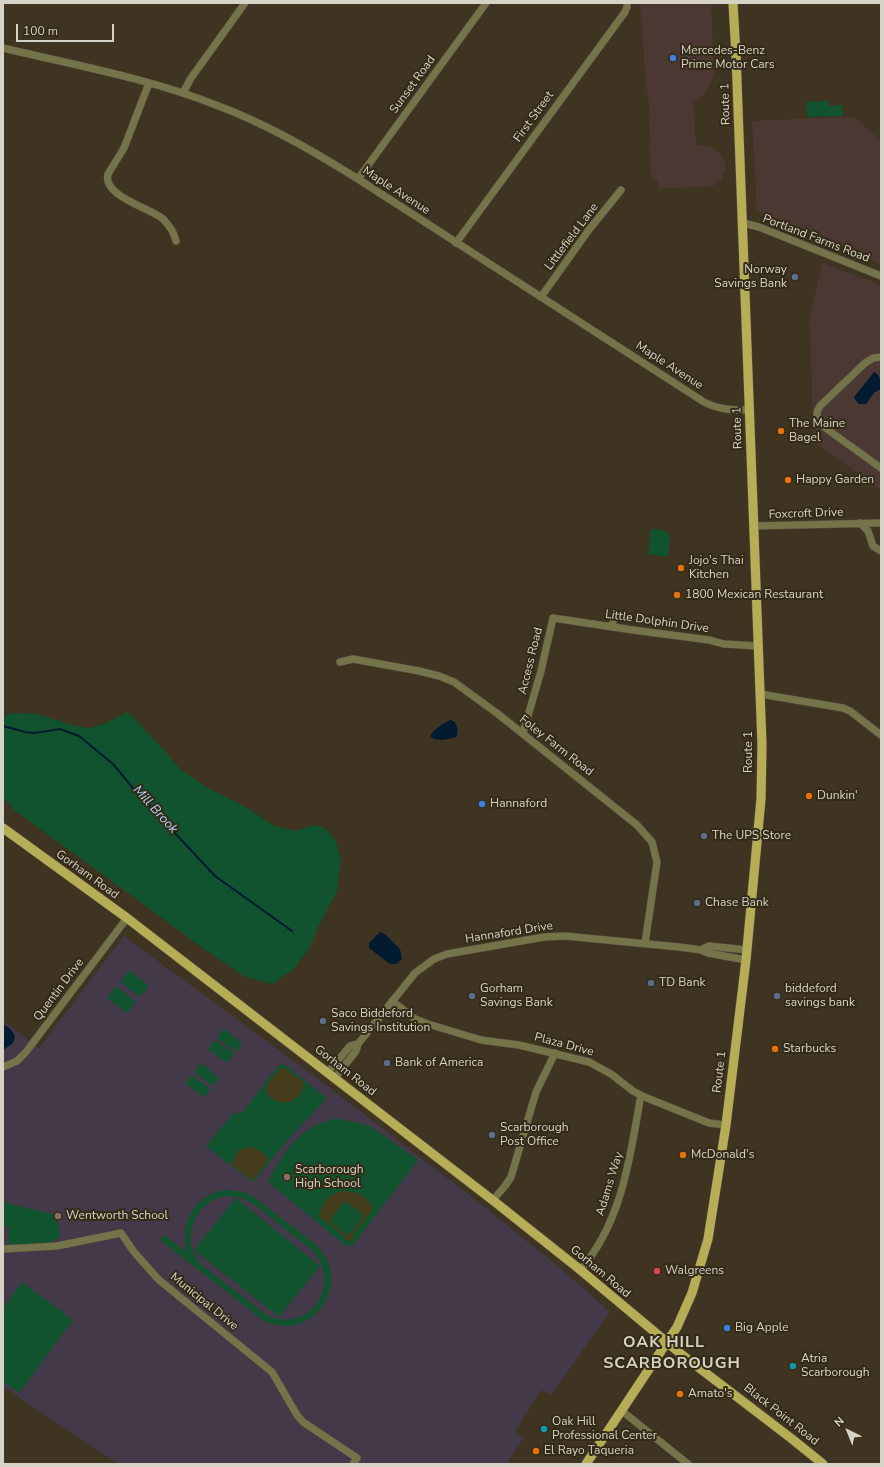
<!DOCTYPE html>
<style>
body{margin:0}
#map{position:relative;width:884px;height:1467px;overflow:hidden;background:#3e3421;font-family:"Nunito Sans",sans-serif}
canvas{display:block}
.frame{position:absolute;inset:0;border:4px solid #d7d2c6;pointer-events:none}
.north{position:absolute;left:828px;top:1411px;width:40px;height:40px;-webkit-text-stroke:3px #332a17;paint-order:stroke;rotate:317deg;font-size:11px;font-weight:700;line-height:16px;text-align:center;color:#d7d2c6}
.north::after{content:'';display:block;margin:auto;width:14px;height:18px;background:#d7d2c6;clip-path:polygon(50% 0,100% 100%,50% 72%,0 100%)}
.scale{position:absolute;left:16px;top:24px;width:98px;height:18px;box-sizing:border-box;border:2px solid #d7d2c6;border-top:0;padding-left:5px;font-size:12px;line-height:14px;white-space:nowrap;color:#d7d2c6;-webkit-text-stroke:3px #332a17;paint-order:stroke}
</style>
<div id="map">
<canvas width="884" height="1467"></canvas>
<div class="frame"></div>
<div class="north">N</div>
<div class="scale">100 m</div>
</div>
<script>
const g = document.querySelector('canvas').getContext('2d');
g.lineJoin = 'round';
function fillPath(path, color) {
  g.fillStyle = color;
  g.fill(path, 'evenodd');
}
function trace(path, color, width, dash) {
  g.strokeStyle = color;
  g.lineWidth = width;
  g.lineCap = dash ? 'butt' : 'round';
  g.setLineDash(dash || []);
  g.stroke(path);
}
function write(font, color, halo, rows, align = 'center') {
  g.font = font + ' "Nunito Sans",sans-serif';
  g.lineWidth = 4;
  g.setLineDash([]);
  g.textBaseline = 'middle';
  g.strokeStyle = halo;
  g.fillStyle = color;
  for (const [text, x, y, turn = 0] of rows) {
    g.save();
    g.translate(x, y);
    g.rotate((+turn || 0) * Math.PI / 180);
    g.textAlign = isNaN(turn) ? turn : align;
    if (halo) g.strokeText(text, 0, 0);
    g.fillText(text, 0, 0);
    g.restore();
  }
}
fillPath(new Path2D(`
 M640,3H711L714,74L707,91L700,98L693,103L696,145L707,146L715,149L722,155L725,162V171L721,179L713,186L707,187L658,188V181L651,180L649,102L646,84Z
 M843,117H854L881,141V264L757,211L752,121Z
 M822,263L881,285V490L813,441L810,318Z`), '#4c3833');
fillPath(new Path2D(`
 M124,936L321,1081L486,1208L566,1273L610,1312L551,1395L541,1390L515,1432L523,1438L507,1464H118L24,1401L7,1388L3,1393V1021L39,1048Z`), '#443948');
fillPath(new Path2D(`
 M829,101V106L843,105L842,116L807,117L806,102Z
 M651,529L665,530L670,536L668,557L648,554Z
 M128,712L157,742L181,770L211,790L245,807L275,826L295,831L315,825L325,828L336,841L341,861L337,891L318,927L310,947L294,969L272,984L245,977L201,947L143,904L14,810L3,798V719L8,713L37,714L76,726L89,728L101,725Z
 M129,970L149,986L140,997L120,982Z
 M116,986L136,1002L127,1013L107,998Z
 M224,1029L242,1043L236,1052L217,1038Z
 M215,1040L234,1054L227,1063L208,1049Z
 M201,1063L219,1078L213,1086L194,1072Z
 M285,1065L327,1098L291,1136L254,1181H251L206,1146L234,1113H242L278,1066Z
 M192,1075L210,1089L204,1097L185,1083Z
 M334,1119H341L370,1126L418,1160L353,1245L346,1246L268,1182C284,1152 299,1127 334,1119Z
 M224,1190L241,1191L253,1196L315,1244C355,1281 314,1344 264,1321L160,1240L164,1235L187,1252C179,1223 194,1196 224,1190ZM227,1196L241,1198L252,1203L312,1250C343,1284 311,1333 268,1316L204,1267C178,1243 193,1201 227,1196Z
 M236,1198L320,1266L279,1317L194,1250Z
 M3,1202L55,1215L58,1223L60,1236L54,1241L49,1243L9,1245L8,1226H3Z
 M22,1282L73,1320L19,1393L3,1382V1308Z`), '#10532e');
fillPath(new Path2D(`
 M280,1068H284L304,1082C303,1105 272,1111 265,1088Z
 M249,1147C258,1148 264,1152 268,1160L254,1179H250L231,1164L238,1151Z
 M342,1191C356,1191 367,1195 373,1209L353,1234V1239L349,1241L346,1240L345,1236L319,1216C322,1203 329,1194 342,1191ZM347,1202L362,1214V1218L351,1233L346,1234L331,1223V1218L343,1203Z`), '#463d1d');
fillPath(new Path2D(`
 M874,372C881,375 881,382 881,389L874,393L866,404H859L855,400L854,397Z
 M451,720C458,723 458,729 457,735L456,737C449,739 435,743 430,736C434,729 443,723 451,720Z
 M380,932L385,934L400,949L402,959L396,964H390L369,948V943Z
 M3,1025C9,1026 14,1032 15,1038L12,1044L3,1050Z`), '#021b30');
trace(new Path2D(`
 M3,726L25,732L35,733L60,729L79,736L113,764L132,787L215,876L292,931`), '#021b30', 2);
const minor = new Path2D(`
 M3,48C74,65 148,78 216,105C267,124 313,151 358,179L704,402C719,410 733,410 749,410
 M149,83L124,148L108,174C102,196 150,208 163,219C169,225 174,232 176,241
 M183,93L191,78L245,3
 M358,179L486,3
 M743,223L759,227L881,276
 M456,243L625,12L627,7V3
 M541,297L588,231L621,190
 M881,357L873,358L865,363L821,405C814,413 817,420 824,427L881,468
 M860,523L868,531L873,546L881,551
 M754,526L881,523
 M612,627L615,613
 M340,662L353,659L419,671L439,676L454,682L498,714L637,825L652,842L657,862L645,943
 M760,694L843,708L850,711L881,735
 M523,733L541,671L553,618L633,630L709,640L724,644L758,646
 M701,950L709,946L747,950
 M392,1001L415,1019L428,1024L481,1040L519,1045L589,1062L611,1074L633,1091L642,1096L709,1123L726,1125
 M3,1067L17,1061L26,1052L127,918
 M327,1073L350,1046L358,1044
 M334,1079L356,1051L358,1044L415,973L434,959L447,954L544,937L565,936L679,947L701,950L708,953L746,960
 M493,1200L505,1186L511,1177L536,1092L555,1053
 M3,1249L57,1246L121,1233L134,1252L159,1280L272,1372L297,1415L303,1422L357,1458L353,1464
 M580,1270C621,1224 630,1159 640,1100L642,1096
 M622,1411L688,1464`);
const major = new Path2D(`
 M3,828L127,918L495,1202L578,1268L681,1354L792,1439L823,1464
 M586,1464L677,1327L692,1293L708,1239L726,1125L746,960L761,799L762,745L736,55L733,3`);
trace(minor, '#5a503f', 8);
trace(major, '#5a503f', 10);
trace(minor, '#75734a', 7);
trace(major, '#b5ae57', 9);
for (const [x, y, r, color] of [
 [673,58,4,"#3f7fe0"],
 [795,277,4,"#5c6f8a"],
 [781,431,4,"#e8710a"],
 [788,480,4,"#e8710a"],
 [681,568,4,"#e8710a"],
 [677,595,4,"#e8710a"],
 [809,796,4,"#e8710a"],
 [482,804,4,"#3f7fe0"],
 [704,836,4,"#5c6f8a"],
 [697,903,4,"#5c6f8a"],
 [651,983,4,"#5c6f8a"],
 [472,996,4,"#5c6f8a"],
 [777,996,4,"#5c6f8a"],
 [323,1021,4,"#5c6f8a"],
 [775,1049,4,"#e8710a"],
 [387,1063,4,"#5c6f8a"],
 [492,1135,4,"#5c6f8a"],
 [683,1155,4,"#e8710a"],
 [287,1177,4,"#8d6e63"],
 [58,1216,4,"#8d6e63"],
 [657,1271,4,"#e0444e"],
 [727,1328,4,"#3f7fe0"],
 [793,1366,4,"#0f9aa8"],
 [680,1394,4,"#e8710a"],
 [544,1429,4,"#0f9aa8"],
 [536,1451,4,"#e8710a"]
]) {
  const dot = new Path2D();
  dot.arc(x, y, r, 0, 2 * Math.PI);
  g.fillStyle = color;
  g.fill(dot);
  trace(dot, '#332a17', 1.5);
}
write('12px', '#d7d2c6', '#332a17', [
 ["Mercedes-Benz",681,51],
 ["Prime Motor Cars",681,65],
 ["Norway",787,270,"right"],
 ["Savings Bank",787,284,"right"],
 ["The Maine",789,424],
 ["Bagel",789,438],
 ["Happy Garden",796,480],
 ["Jojo's Thai",689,561],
 ["Kitchen",689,575],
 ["1800 Mexican Restaurant",685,595],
 ["Dunkin'",817,796],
 ["Hannaford",490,804],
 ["The UPS Store",712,836],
 ["Chase Bank",705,903],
 ["TD Bank",659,983],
 ["Gorham",480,989],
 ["Savings Bank",480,1003],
 ["biddeford",785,989],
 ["savings bank",785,1003],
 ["Saco Biddeford",331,1014],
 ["Savings Institution",331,1028],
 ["Starbucks",783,1049],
 ["Bank of America",395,1063],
 ["Scarborough",500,1128],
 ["Post Office",500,1142],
 ["McDonald's",691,1155],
 ["Scarborough",295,1170],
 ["High School",295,1184],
 ["Wentworth School",66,1216],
 ["Walgreens",665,1271],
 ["Big Apple",735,1328],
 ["Atria",801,1359],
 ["Scarborough",801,1373],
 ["Amato's",688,1394],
 ["Oak Hill",552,1422],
 ["Professional Center",552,1436],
 ["El Rayo Taqueria",544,1451]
], 'left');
write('12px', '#d7d2c6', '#332a17', [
 ["Sunset Road",413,85,-54],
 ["Route 1",726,104,-92],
 ["First Street",534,117,-54],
 ["Maple Avenue",396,191,33],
 ["Littlefield Lane",572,237,-53],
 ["Portland Farms Road",816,239,21],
 ["Maple Avenue",669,366,33],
 ["Route 1",738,428,-92],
 ["Foxcroft Drive",806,514,-2],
 ["Little Dolphin Drive",657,622,8],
 ["Access Road",531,661,-76],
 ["Foley Farm Road",556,746,38],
 ["Route 1",749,752,-90],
 ["Gorham Road",87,875,36],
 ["Hannaford Drive",509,933,-9],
 ["Quentin Drive",59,990,-53],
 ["Plaza Drive",564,1045,15],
 ["Gorham Road",345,1071,38],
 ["Route 1",720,1072,-83],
 ["Adams Way",610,1184,-73],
 ["Gorham Road",600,1272,40],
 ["Municipal Drive",204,1302,39],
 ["Black Point Road",781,1415,38]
]);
write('italic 13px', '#aed4f7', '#332a17', [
 ["Mill Brook",155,810,48]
]);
g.letterSpacing = '1px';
write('bold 16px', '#d7d2c6', '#332a17', [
 ["OAK HILL",664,1343],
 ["SCARBOROUGH",672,1364]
]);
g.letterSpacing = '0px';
</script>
